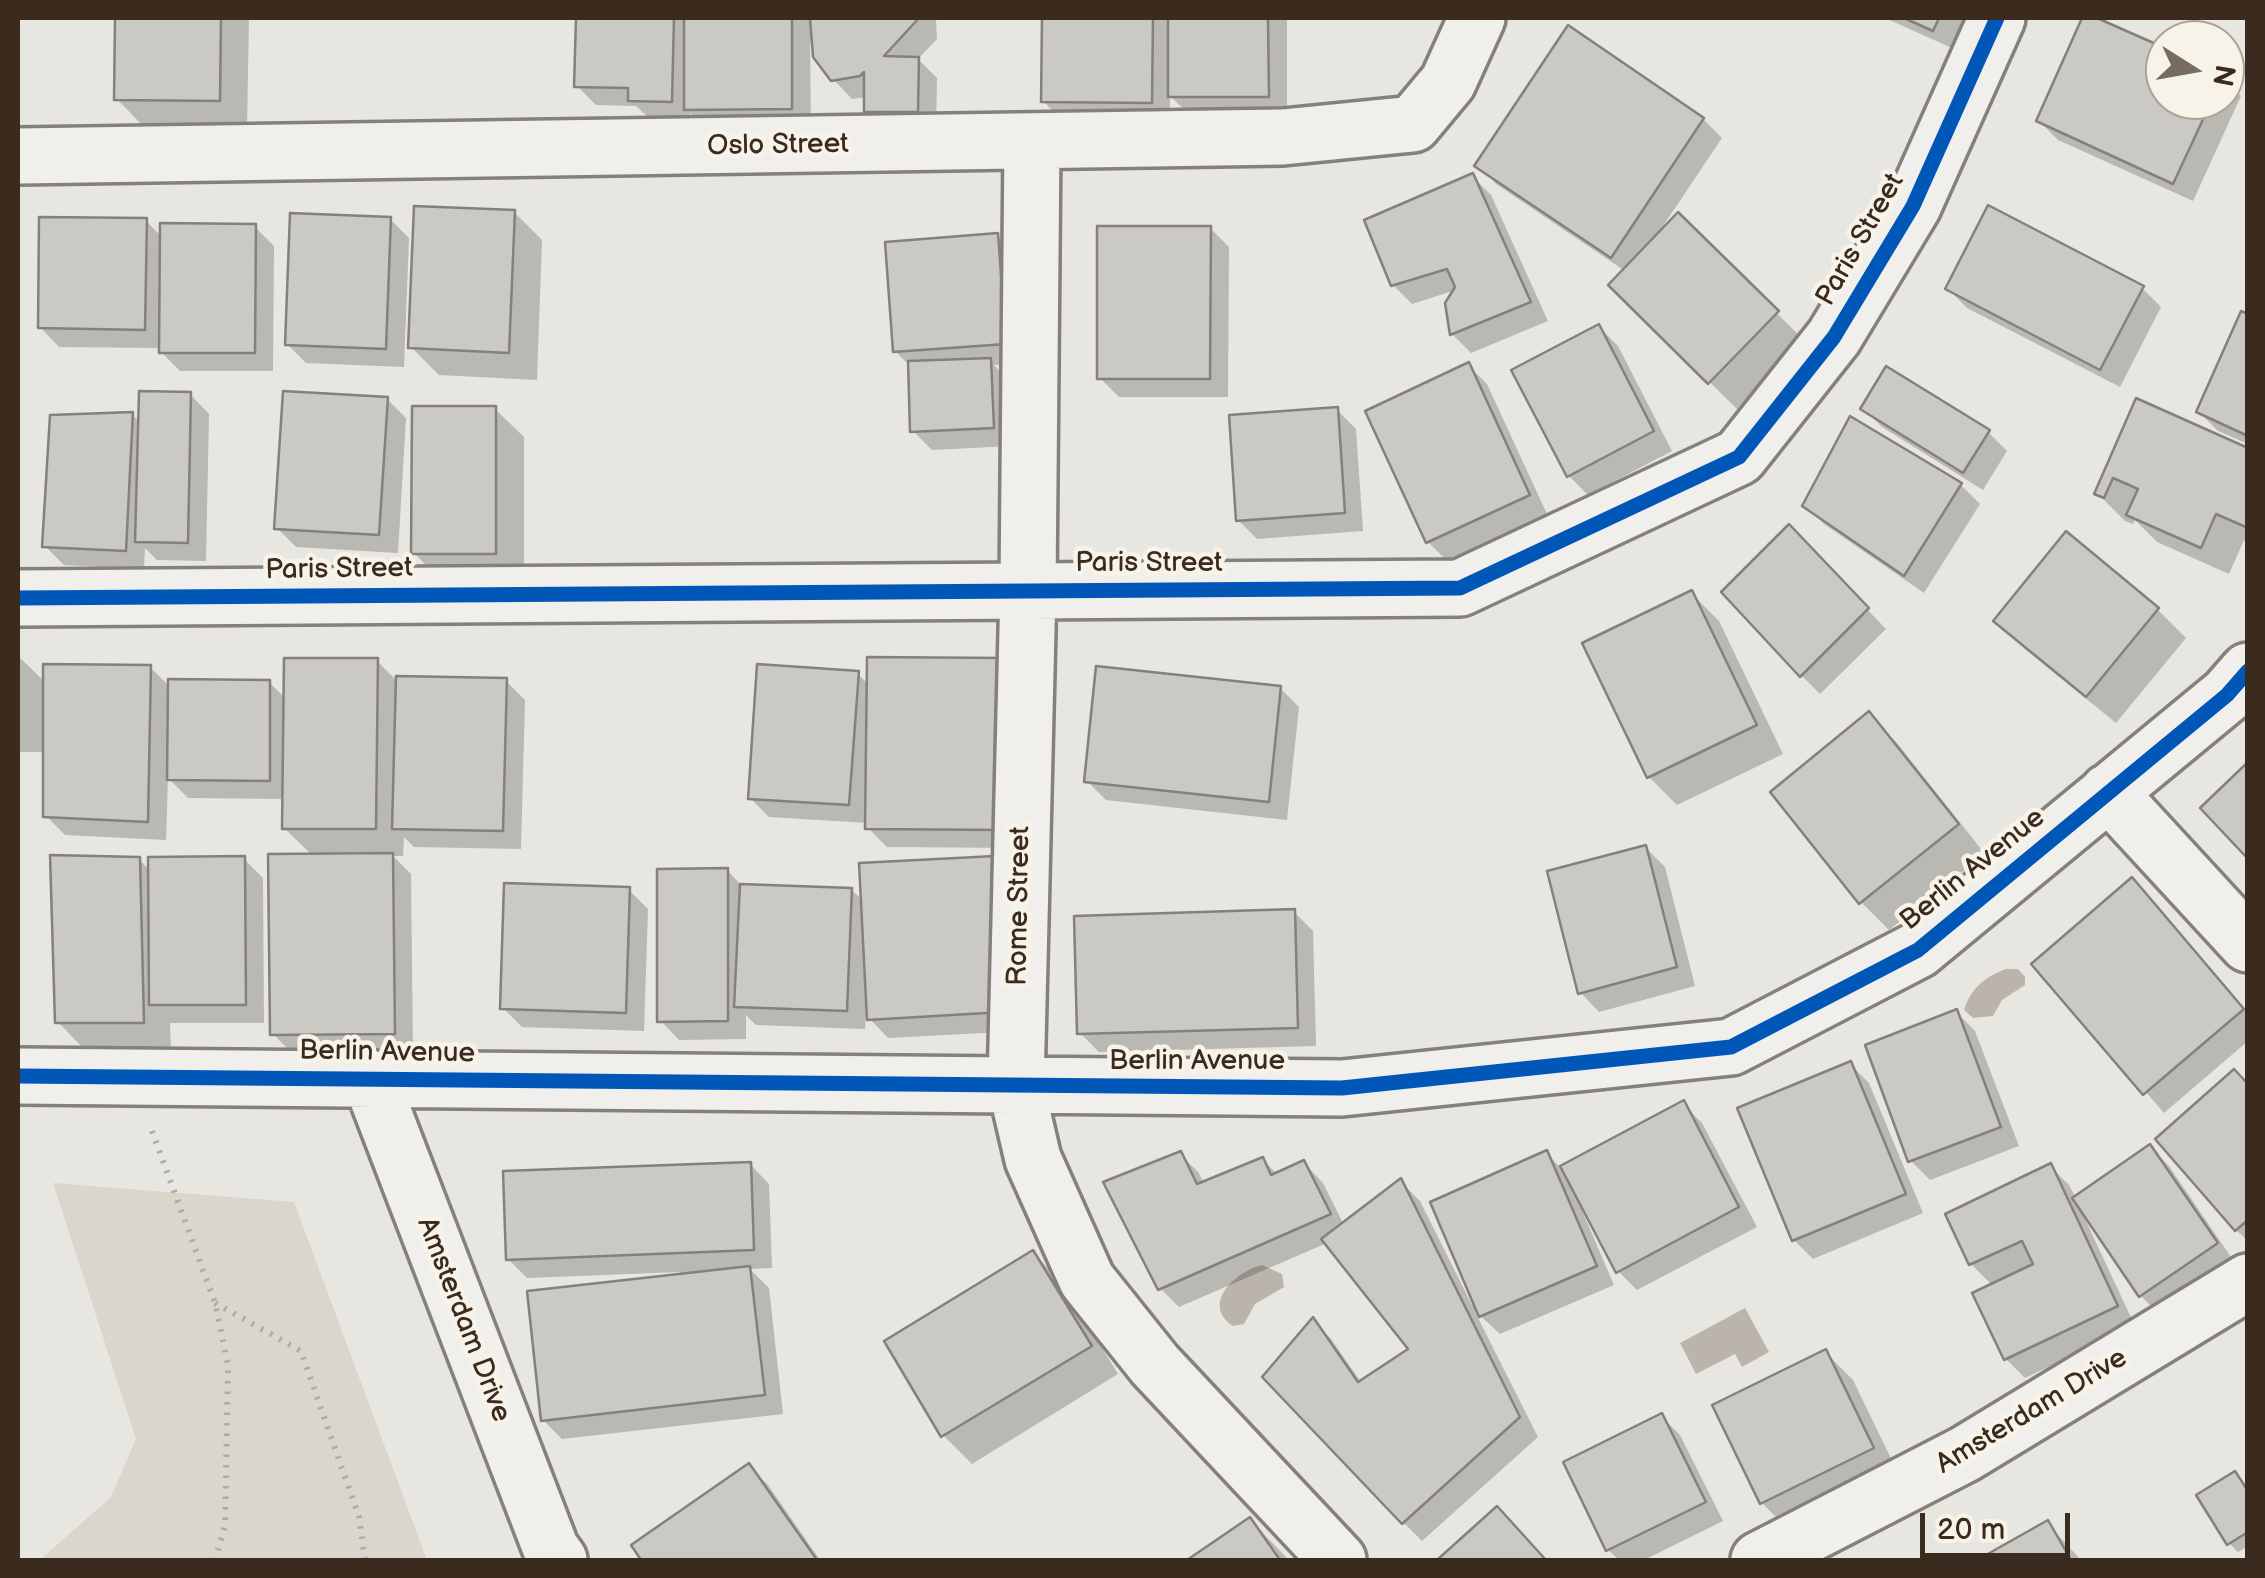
<!DOCTYPE html>
<style>
body{margin:0}
#map{position:relative;width:2265px;height:1578px;overflow:hidden;background:#e8e6e0;font-family:"Balsamiq Sans",sans-serif}
canvas{display:block}
.frame{position:absolute;inset:0;border:20px solid #3b2a1e;pointer-events:none}
.north{position:absolute;left:2145px;top:20px;width:100px;height:100px;box-sizing:border-box;background:#f7f3e8;border:2px solid #aca397;border-radius:50%;rotate:101deg;font-size:28px;font-weight:700;line-height:40px;text-align:center;color:#3b2a1e}
.north::after{content:'';display:block;margin:auto;width:35px;height:45px;background:#786c62;clip-path:polygon(50% 0,100% 100%,50% 72%,0 100%)}
.scale{position:absolute;left:1920px;top:1513px;width:150px;height:45px;box-sizing:border-box;border:5px solid #3b2a1e;border-top:0;padding-left:12px;font-size:30px;line-height:35px;white-space:nowrap;color:#3b2a1e;-webkit-text-stroke:8px #f7f3e8;paint-order:stroke}
</style>
<div id="map">
<canvas width="2265" height="1578"></canvas>
<div class="frame"></div>
<div class="north">N</div>
<div class="scale">20 m</div>
</div>
<script>
const g = document.querySelector('canvas').getContext('2d');
g.lineJoin = 'round';
function fillPath(path, color) {
  g.fillStyle = color;
  g.fill(path, 'evenodd');
}
function trace(path, color, width, dash) {
  g.strokeStyle = color;
  g.lineWidth = width;
  g.lineCap = dash ? 'butt' : 'round';
  g.setLineDash(dash || []);
  g.stroke(path);
}
function write(font, color, halo, rows, align = 'center') {
  g.font = font + ' "Balsamiq Sans",sans-serif';
  g.lineWidth = 9;
  g.setLineDash([]);
  g.textBaseline = 'middle';
  g.strokeStyle = halo;
  g.fillStyle = color;
  for (const [text, x, y, turn = 0] of rows) {
    g.save();
    g.translate(x, y);
    g.rotate((+turn || 0) * Math.PI / 180);
    g.textAlign = isNaN(turn) ? turn : align;
    if (halo) g.strokeText(text, 0, 0);
    g.fillText(text, 0, 0);
    g.restore();
  }
}
fillPath(new Path2D(`
 M53,1183L294,1202L427,1560H40L111,1497L136,1439Z`), '#dad6cc');
fillPath(new Path2D(`
 M2006,969H2018L2025,977V985L2002,1000L1993,1016L1973,1018L1964,1010C1971,988 1985,977 2006,969Z
 M1262,1265L1282,1274L1284,1287L1255,1304L1244,1324L1233,1326C1200,1304 1236,1271 1262,1265Z
 M1745,1308L1769,1352L1742,1367L1735,1354L1696,1374L1680,1343Z`), '#bbb4aa');
fillPath(new Path2D(`
 M118,18H249L247,129L145,128L117,99Z
 M579,18H936L937,39L918,59L937,78L936,130H885L866,111V97L852,99L833,79L814,42H810L811,127L706,129L690,113V120L650,119L636,106L596,105L577,86Z
 M1044,18H1287V115H1190L1170,96V121L1062,120L1043,101Z
 M1885,18H1966L1952,48Z
 M2085,18L2165,51V100H2225V80L2241,96L2193,201L2058,140L2039,121Z
 M1703,119L1722,138L1661,229L1663,231L1678,216L1805,341L1738,410L1611,285L1625,271L1496,184L1478,165Z
 M1472,176L1491,195L1548,321L1471,353L1452,334L1448,304L1456,290L1412,304L1393,285Z
 M514,212L542,240L537,380L439,375L411,347Z
 M390,219L409,238L404,367L306,363L287,344Z
 M146,221L163,238L255,227L274,246L273,371H180L161,352V348L59,347L40,327Z
 M1210,228L1229,247L1228,397H1119L1100,378Z
 M997,235L1016,255L1023,363L994,365L1009,380L1012,446L932,450L913,431L910,366L895,351Z
 M2142,288L2161,307L2120,387L1967,308L1948,289Z
 M2248,317V444L2218,431L2199,412Z
 M1599,327L1618,346L1672,451L1588,495L1569,476Z
 M1468,365L1487,384L1547,514L1447,561L1428,542Z
 M190,394L209,414L206,561L157,560L145,548L144,569L64,565L45,546L132,414L140,423Z
 M387,399L406,418L398,553L296,547L277,528Z
 M2137,402L2248,450V542L2244,540L2229,574L2157,542L2135,520L2133,524L2125,521L2097,493Z
 M1863,408L1988,432L2007,451L1983,490L1882,427Z
 M495,409L524,437V581H442L414,553Z
 M1337,410L1356,429L1363,531L1257,539L1238,520Z
 M1961,485L1980,504L1924,593L1824,524L1805,505Z
 M1789,528L1886,629L1820,694L1801,675Z
 M2066,534L2158,610L2186,638L2116,723L2025,649L1997,621Z
 M1691,593L1719,621L1783,754L1677,805L1649,777Z
 M18,656L46,683L150,667L170,687L269,682L286,699L377,661L395,679L506,681L525,700L521,849L414,847L404,837L403,856H393L411,874L413,1052L292,1053L273,1034L313,856L284,828L285,799L188,798L168,778L166,840L65,835L46,816V752H18Z
 M858,674L869,685L1021,848L887,847L868,828V823L769,817L750,798Z
 M1280,688L1299,707L1287,820L1106,800L1087,781Z
 M1869,715L1897,743L1985,854L1889,930L1861,902Z
 M1646,848L1665,867L1695,986L1599,1012L1580,992Z
 M139,859L151,872L244,859L263,878L264,1023H170L171,1050H85L57,1021Z
 M727,870L743,887L851,890L1021,1031L888,1038L866,1015L865,1029L756,1025L746,1015V1039L679,1040L660,1020Z
 M629,890L648,909L644,1031L522,1027L503,1008Z
 M2150,899L2248,1013V1041L2164,1113L2035,964Z
 M1294,912L1313,931L1316,1046L1099,1052L1080,1033Z
 M1956,1012L1975,1031L2019,1146L1930,1180L1911,1161Z
 M1850,1064L1869,1083L1923,1213L1813,1259L1794,1240Z
 M2248,1086V1241L2236,1230Z
 M1683,1104L1702,1123L1757,1227L1637,1290L1618,1271L1584,1206L1581,1208L1614,1285L1500,1334L1474,1310L1538,1437L1422,1541L1403,1522L1313,1321L1331,1339L1361,1382L1411,1349L1327,1243L1179,1307L1160,1288L1180,1154L1199,1173L1204,1184L1263,1160L1278,1175L1304,1163L1323,1183L1344,1225L1401,1182L1420,1201L1472,1305L1476,1303L1546,1153L1561,1168Z
 M2150,1147L2169,1166L2235,1263L2160,1315L2141,1296L2088,1217L2085,1219L2135,1326L2025,1378L2006,1359L1993,1286L1971,1264L2050,1166L2069,1185L2076,1198Z
 M750,1164L769,1184L772,1268L750,1269L769,1288L783,1414L562,1439L543,1420L680,1276V1272L527,1278L508,1259Z
 M1033,1253L1061,1281L1118,1374L972,1464L943,1435Z
 M1825,1352L1853,1380L1900,1477L1790,1531L1762,1503Z
 M1661,1416L1680,1435L1723,1521L1644,1560H1619L1608,1550Z
 M749,1466L768,1485L820,1560H644L634,1545Z
 M2235,1474L2248,1489V1546L2238,1552L2229,1543Z
 M1497,1510L1545,1560H1441Z
 M1250,1520L1289,1560H1192Z
 M2047,1523L2081,1560H1982Z`), '#0003');
const building = new Path2D(`
 M115,18H221L220,101L114,100Z
 M576,18H674L672,102L628,101V88L574,87Z
 M684,18H792V109L684,110Z
 M810,18H919L884,56L919,57L918,112H864V72L860,76L831,81L813,57Z
 M1042,18H1153L1152,103L1041,102Z
 M1168,18H1268L1269,97H1168Z
 M1904,18H1939L1933,31Z
 M2082,18H2097L2165,48V100H2212L2173,184L2036,121Z
 M1568,25L1704,118L1611,258L1474,166Z
 M1473,173L1531,302L1450,335L1445,303L1455,287L1447,269L1391,286L1364,220Z
 M1988,205L2144,286L2100,370L1945,289Z
 M414,206L515,210L509,353L408,348Z
 M1678,212L1779,311L1708,384L1608,285Z
 M290,213L391,217L386,349L285,345Z
 M39,217L147,218L145,330L38,328Z
 M160,223L256,224L255,353H159Z
 M1097,226H1211L1210,379H1097Z
 M998,233L1006,344L893,352L885,242Z
 M2241,311L2248,314V436L2196,412Z
 M1599,324L1654,431L1567,477L1511,370Z
 M991,358L994,428L910,432L908,361Z
 M1469,362L1530,495L1426,543L1365,411Z
 M1886,366L1990,430L1963,473L1860,409Z
 M139,391L191,392L188,543L135,542Z
 M283,391L388,397L379,535L274,529Z
 M2136,398L2248,448V528L2216,514L2201,548L2126,515L2138,489L2113,478L2104,498L2094,494Z
 M412,406H496V554H411Z
 M1338,407L1345,513L1236,521L1229,415Z
 M133,412L126,551L42,547L50,415Z
 M1850,416L1962,483L1904,576L1802,506Z
 M1789,524L1869,608L1800,677L1721,592Z
 M2066,531L2159,608L2086,697L1993,621Z
 M1692,590L1757,725L1647,778L1582,643Z
 M867,657L1005,658L1003,830L865,829Z
 M284,658H378L376,829H282Z
 M43,664L151,665L148,822L43,817Z
 M757,664L859,671L849,805L748,799Z
 M1096,666L1281,686L1269,802L1084,782Z
 M396,676L507,678L503,831L392,829Z
 M168,679L270,680V781L167,780Z
 M1869,711L1959,824L1859,904L1770,792Z
 M2248,762V859L2200,808Z
 M1646,845L1677,967L1578,994L1547,871Z
 M393,853L395,1034L270,1035L268,854Z
 M50,855L140,857L144,1023H55Z
 M245,856L246,1005H149L148,857Z
 M995,856L1003,1012L867,1020L859,863Z
 M728,868V1021L657,1022V869Z
 M2132,877L2244,1009L2143,1095L2031,964Z
 M504,883L630,887L626,1013L500,1009Z
 M740,884L852,888L847,1011L734,1007Z
 M1295,909L1298,1028L1077,1034L1074,916Z
 M1957,1009L2001,1127L1908,1162L1865,1045Z
 M1851,1061L1906,1194L1792,1241L1737,1108Z
 M2234,1069L2248,1084V1220L2235,1231L2155,1139Z
 M1684,1100L1739,1207L1616,1273L1560,1166Z
 M2150,1144L2218,1243L2139,1297L2072,1198Z
 M1547,1150L1597,1266L1479,1317L1430,1202Z
 M1181,1151L1197,1184L1263,1157L1271,1175L1304,1160L1331,1214L1158,1290L1103,1182Z
 M751,1162L754,1250L506,1260L503,1171Z
 M2051,1163L2118,1306L2004,1360L1972,1293L2033,1264L2022,1241L1969,1265L1945,1214Z
 M1401,1178L1520,1417L1402,1524L1262,1377L1313,1317L1358,1382L1408,1349L1321,1239Z
 M1033,1250L1092,1346L941,1437L884,1341Z
 M750,1266L765,1395L541,1421L527,1291Z
 M1826,1349L1874,1448L1760,1504L1712,1405Z
 M1662,1413L1706,1502L1606,1551L1563,1462Z
 M749,1463L817,1560H641L631,1545Z
 M2235,1471L2248,1491V1532L2227,1545L2196,1495Z
 M1497,1506L1546,1560H1437Z
 M1250,1517L1280,1560H1187Z
 M2048,1520L2071,1560H1977Z`);
fillPath(building, '#cbc9c4');
trace(building, '#84807a', 2.5);
const minor = new Path2D(`
 M1032,143L1028,589L1016,1086L1033,1159L1087,1280L1155,1365L1338,1560
 M18,156L1283,137L1413,124L1448,82L1477,18
 M18,598L1460,588L1739,457L1834,337L1913,206L1997,18
 M2108,792L2248,944
 M18,1076L1342,1088L1731,1047L1918,950L2227,695L2248,671
 M370,1078L551,1549L559,1560
 M1759,1560L1965,1454L2248,1282`);
trace(minor, '#84807a', 62);
trace(new Path2D(`
 M152,1131L215,1303L228,1365L225,1526L215,1560
 M215,1303L301,1351L359,1517L365,1560`), '#afaca8', 6, [2.5, 8]);
trace(minor, '#f0efeb', 55);
trace(new Path2D(`
 M18,598L1460,588L1739,457L1834,337L1913,206L1997,18
 M18,1076L1342,1088L1731,1047L1918,950L2227,695L2248,671`), '#0057b8', 15);
write('28px', '#3b2a1e', '#f7f3e8', [
 ["Oslo Street",778,146,-1],
 ["Paris Street",1861,240,-60],
 ["Paris Street",1149,564],
 ["Paris Street",339,570,-1],
 ["Berlin Avenue",1973,870,-39],
 ["Rome Street",1020,906,-89],
 ["Berlin Avenue",387,1053,1],
 ["Berlin Avenue",1197,1062],
 ["Amsterdam Drive",463,1320,69],
 ["Amsterdam Drive",2032,1412,-31]
]);
</script>
